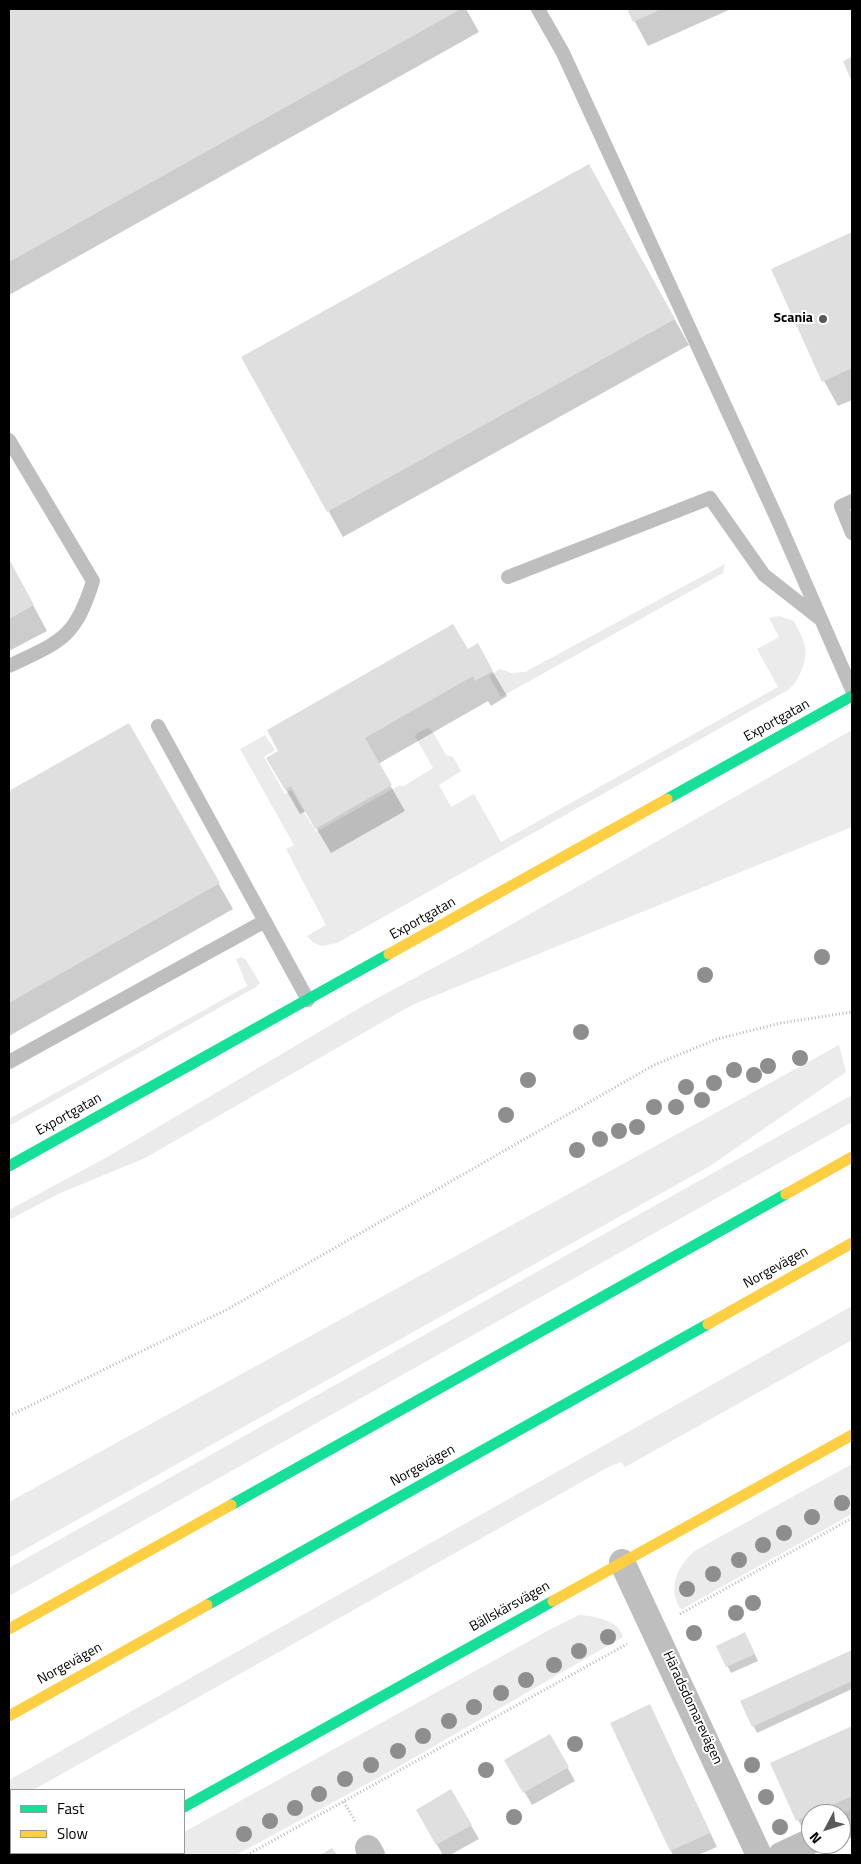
<!DOCTYPE html>
<meta charset="utf-8">
<style>
body{margin:0}
#map{position:relative;width:861px;height:1864px;overflow:hidden;background:#fff;font-family:"Titillium Web",sans-serif}
canvas{display:block}
.frame{position:absolute;inset:0;border:10px solid #000;pointer-events:none}
.legend{position:absolute;left:10px;top:1789px;width:175px;height:65px;box-sizing:border-box;background:#fff;border:1px solid #999;margin:0;padding:6px 9px;list-style:none;font-size:15px;color:#000}
.legend li{display:flex;align-items:center;gap:10px;height:25px}
.legend b{width:25px;border:1px solid #999}
.north{position:absolute;left:801px;top:1804px;width:50px;height:50px;box-sizing:border-box;background:#fff;border:1px solid #999;border-radius:50%;rotate:230deg;font-size:14px;font-weight:700;line-height:20px;text-align:center;color:#000}
.north::after{content:'';display:block;margin:auto;width:18px;height:22px;background:#595959;clip-path:polygon(50% 0,100% 100%,50% 72%,0 100%)}
</style>
<div id="map">
<canvas width="861" height="1864"></canvas>
<div class="frame"></div>
<ul class="legend">
<li><b style="height:6px;background:#16e098"></b>Fast</li>
<li><b style="height:6px;background:#ffcf43"></b>Slow</li>
</ul>
<div class="north">N</div>
</div>
<script>
const g = document.querySelector('canvas').getContext('2d');
g.lineJoin = 'round';
function fillPath(path, color) {
  g.fillStyle = color;
  g.fill(path, 'evenodd');
}
function trace(path, color, width, dash) {
  g.strokeStyle = color;
  g.lineWidth = width;
  g.lineCap = dash ? 'butt' : 'round';
  g.setLineDash(dash || []);
  g.stroke(path);
}
function write(font, color, halo, rows, align = 'center') {
  g.font = font + ' "Titillium Web",sans-serif';
  g.lineWidth = 4;
  g.setLineDash([]);
  g.textBaseline = 'middle';
  g.strokeStyle = halo;
  g.fillStyle = color;
  for (const [text, x, y, turn = 0] of rows) {
    g.save();
    g.translate(x, y);
    g.rotate((+turn || 0) * Math.PI / 180);
    g.textAlign = isNaN(turn) ? turn : align;
    if (halo) g.strokeText(text, 0, 0);
    g.fillText(text, 0, 0);
    g.restore();
  }
}
fillPath(new Path2D(`
 M725,564L723,573L501,697L489,676L500,669L511,673L525,672Z
 M779,616L794,621C797,628 802,635 804,643C809,657 800,681 788,690L337,943L322,946L314,943L307,936L326,925L286,849L294,845L240,749L265,735L275,750L264,757L285,794L291,790L316,832L398,786H404L433,768L415,736L417,733L428,728L433,732L446,755L453,757L461,771L439,785L451,807L474,794L501,842L778,687L757,649L779,637L769,618Z
 M852,730V827L412,1005L145,1158L58,1194L9,1220V1210L109,1156L363,1006L472,947Z
 M241,957L246,960L260,983L256,987L9,1126V1119L247,986L236,959Z
 M839,1045L846,1072L710,1166L9,1558V1502Z
 M852,1095V1122L9,1596V1568Z
 M852,1306V1340L625,1467L621,1462L610,1466L33,1790H11V1802L9,1804V1780Z
 M852,1464V1514L682,1609L679,1607C668,1585 678,1565 696,1550Z
 M579,1615C594,1616 619,1620 623,1637L398,1767L236,1855H143L147,1853H184V1832L551,1629Z`), '#ebebeb');
fillPath(new Path2D(`
 M9,9H466L479,32L9,295Z
 M628,9H731L648,46Z
 M603,191L689,345L343,537L243,358Z
 M852,233V400L838,406L824,381L772,270Z
 M9,560L47,631L9,651Z
 M477,645L507,696L491,706L488,701L378,764L405,811L331,853L306,811L300,814L268,758Z
 M128,725L233,909L9,1036V793Z
 M748,1640L758,1661L731,1673L717,1646Z
 M852,1652V1689L757,1733L742,1702Z
 M650,1705L717,1847L698,1855H673L611,1723Z
 M852,1727V1813L811,1814V1831L805,1834L771,1764Z
 M550,1736L575,1781L532,1805L506,1760Z
 M451,1791L479,1839L450,1855H443L417,1810Z`), '#0003');
fillPath(new Path2D(`
 M9,9H461L9,262Z
 M627,9H662L633,22Z
 M852,57V82L843,61Z
 M589,164L675,319L327,512L241,357Z
 M852,232V368L822,382L771,269Z
 M9,559L34,605L9,619Z
 M453,624L468,649L478,643L493,671L475,681L473,676L365,738L392,785L315,829L291,786L285,790L266,758L278,751L267,730Z
 M129,723L220,883L9,1003V791Z
 M745,1632L755,1654L726,1667L716,1646Z
 M852,1650V1681L752,1727L740,1701Z
 M650,1704L710,1833L670,1851L610,1723Z
 M852,1726V1796L796,1821L770,1763Z
 M550,1734L569,1767L523,1793L504,1760Z
 M451,1789L472,1825L436,1845L416,1810Z
 M332,1848L337,1855H320Z`), '#dfdfdf');
trace(new Path2D(`
 M9,1416L228,1309L654,1065L717,1039L781,1023L852,1012
 M680,1614L852,1518
 M344,1802L356,1823
 M247,1855L627,1644`), '#b9b9b9', 3, [1, 2.5]);
trace(new Path2D(`
 M538,9L563,53L779,523L852,690
 M9,440L93,581C75,639 61,641 9,666
 M852,501L841,506L852,533
 M508,577L710,498L764,575L819,618
 M158,726L308,1000
 M9,1062L265,921`), '#bebebe', 14);
trace(new Path2D(`
 M622,1562L759,1855
 M841,1828L852,1823
 M368,1848L372,1855
 M781,1855L811,1841`), '#bebebe', 26);
trace(new Path2D(`
 M667,799L852,696
 M9,1166L389,954
 M231,1505L786,1194
 M207,1605L708,1324
 M184,1807L553,1601
 M97,1855L101,1853`), '#16e098', 11);
trace(new Path2D(`
 M389,954L667,799
 M786,1194L852,1157
 M708,1324L852,1243
 M553,1601L852,1435
 M9,1629L231,1505
 M9,1716L207,1605`), '#ffcf43', 11);
g.fillStyle = '#8e8e8e';
for (const [x, y] of [
 [822,957],
 [705,975],
 [581,1032],
 [800,1058],
 [768,1066],
 [734,1070],
 [754,1075],
 [528,1080],
 [714,1083],
 [686,1087],
 [702,1100],
 [654,1107],
 [676,1107],
 [506,1115],
 [637,1127],
 [619,1131],
 [600,1139],
 [577,1150],
 [842,1503],
 [812,1517],
 [784,1533],
 [763,1545],
 [739,1560],
 [713,1574],
 [687,1589],
 [753,1603],
 [736,1613],
 [694,1633],
 [608,1637],
 [579,1651],
 [554,1665],
 [526,1680],
 [501,1693],
 [474,1707],
 [449,1721],
 [423,1736],
 [575,1744],
 [398,1751],
 [371,1765],
 [752,1765],
 [486,1770],
 [345,1779],
 [319,1794],
 [766,1797],
 [295,1808],
 [514,1817],
 [270,1821],
 [780,1827],
 [244,1834]
]) {
  g.beginPath();
  g.arc(x, y, 8, 0, 2 * Math.PI);
  g.fill();
}
for (const [x, y, r, color] of [
 [823,319,5,"#595959"]
]) {
  const dot = new Path2D();
  dot.arc(x, y, r, 0, 2 * Math.PI);
  g.fillStyle = color;
  g.fill(dot);
  trace(dot, '#fff', 2);
}
write('bold 14px', '#000', '#fff', [
 ["Scania",813,319]
], 'right');
write('14px', '#000', '#fff', [
 ["Exportgatan",777,721,-29],
 ["Exportgatan",423,919,-29],
 ["Exportgatan",69,1115,-29],
 ["Norgevägen",776,1268,-29],
 ["Norgevägen",423,1466,-29],
 ["Bällskärsvägen",510,1607,-29],
 ["Norgevägen",70,1664,-29],
 ["Häradsdomarevägen",692,1708,65]
]);
</script>
